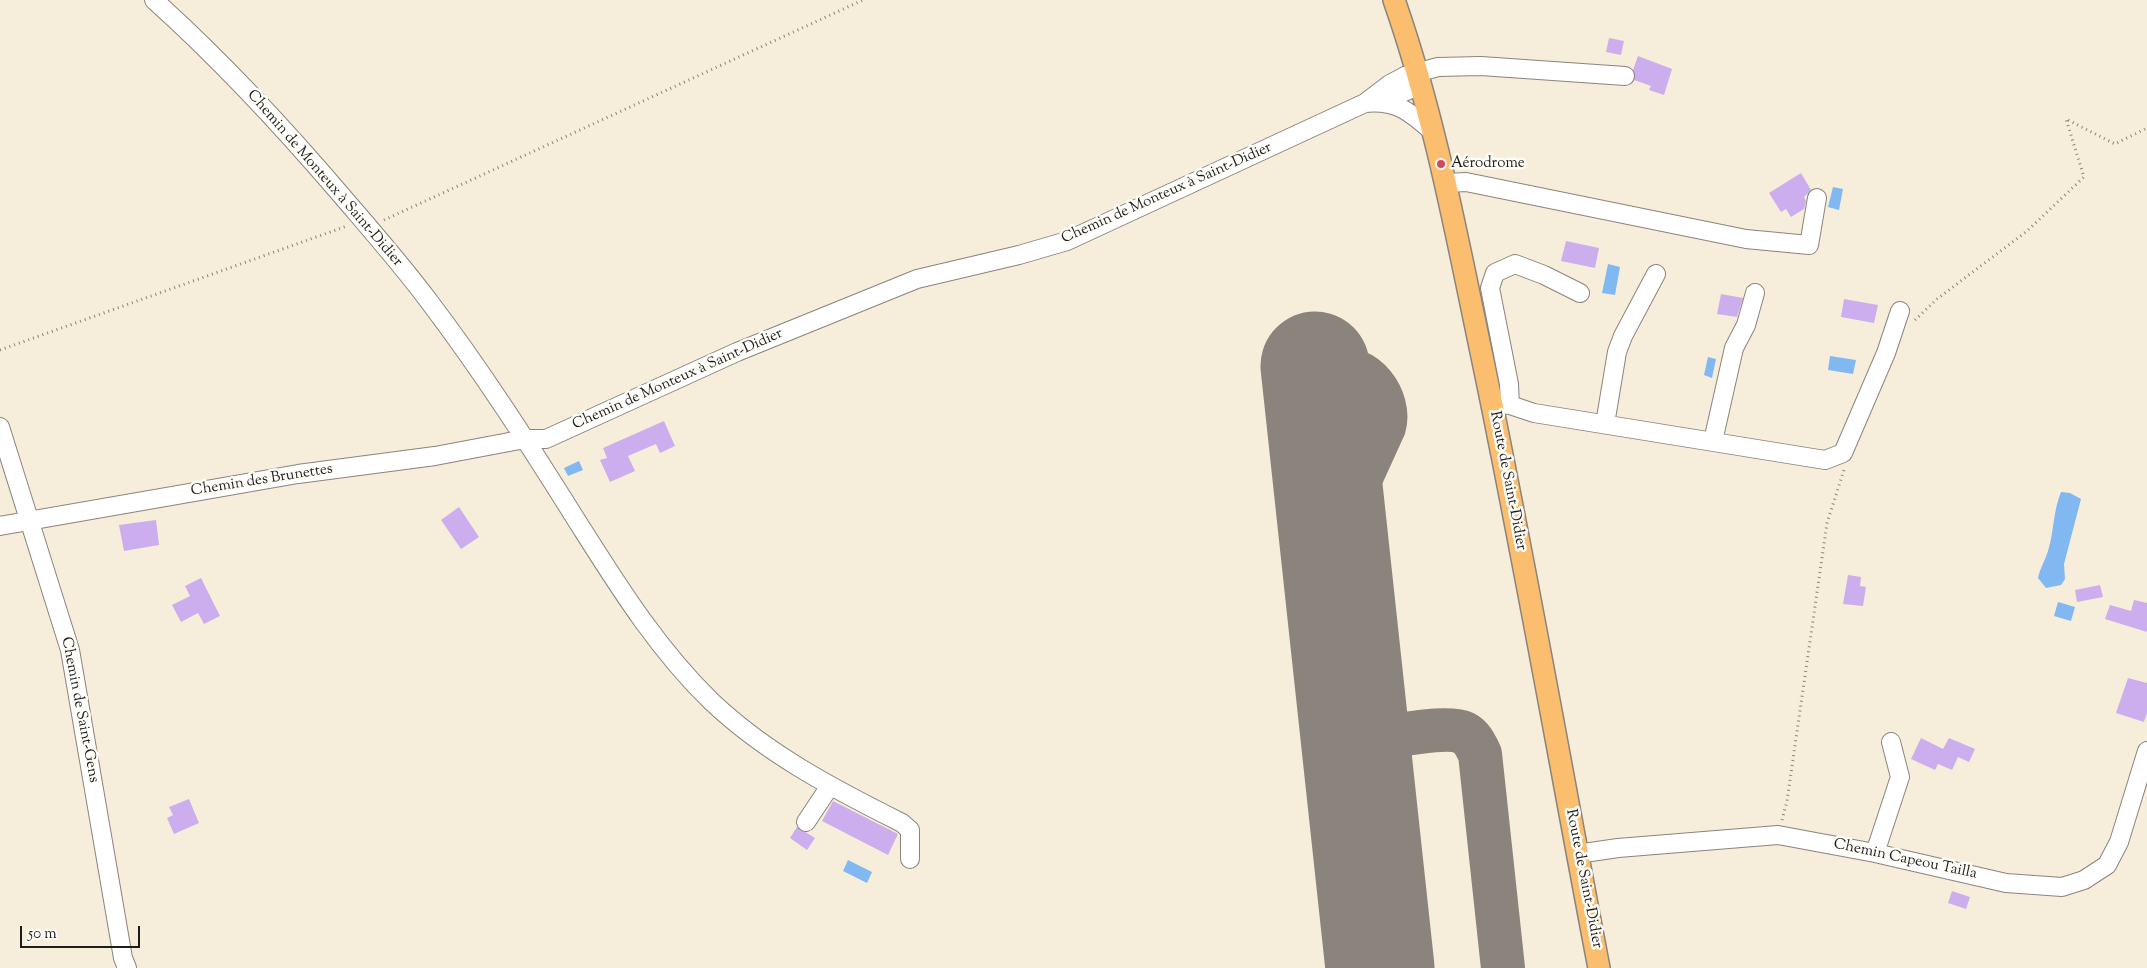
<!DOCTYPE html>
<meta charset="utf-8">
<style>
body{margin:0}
#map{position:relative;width:2147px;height:968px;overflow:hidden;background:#f7eddb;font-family:"Sorts Mill Goudy",serif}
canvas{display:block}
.scale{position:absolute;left:20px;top:926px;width:120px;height:22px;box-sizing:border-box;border:2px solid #1c1c1c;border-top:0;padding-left:6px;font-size:15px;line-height:18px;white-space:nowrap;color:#1c1c1c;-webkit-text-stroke:4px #fdfcf7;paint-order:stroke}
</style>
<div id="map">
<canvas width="2147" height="968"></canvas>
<div class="scale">50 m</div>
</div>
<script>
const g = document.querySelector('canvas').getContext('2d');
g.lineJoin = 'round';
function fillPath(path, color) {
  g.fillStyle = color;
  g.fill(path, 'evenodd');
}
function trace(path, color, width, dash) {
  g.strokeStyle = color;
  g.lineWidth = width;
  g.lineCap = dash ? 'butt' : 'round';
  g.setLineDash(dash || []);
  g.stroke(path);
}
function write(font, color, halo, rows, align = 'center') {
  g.font = font + ' "Sorts Mill Goudy",serif';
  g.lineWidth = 5;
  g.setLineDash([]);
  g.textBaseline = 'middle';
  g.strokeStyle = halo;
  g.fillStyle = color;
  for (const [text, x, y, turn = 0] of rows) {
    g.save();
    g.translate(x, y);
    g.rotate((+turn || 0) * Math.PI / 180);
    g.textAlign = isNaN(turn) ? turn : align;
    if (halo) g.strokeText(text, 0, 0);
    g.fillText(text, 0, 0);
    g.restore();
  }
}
fillPath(new Path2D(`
 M1833,187L1843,189L1839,210L1828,207Z
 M1608,264L1620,267L1615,295L1602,293Z
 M1830,356L1856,360L1853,374L1828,370Z
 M1708,357L1716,359L1712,378L1704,375Z
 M579,461L583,470L568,476L564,468Z
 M2061,492L2070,493L2081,499L2064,564L2065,579L2061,585L2046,588L2038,578C2040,568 2045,561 2048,551C2054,532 2053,511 2061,492Z
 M2058,602L2075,607L2071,621L2054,616Z
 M848,860L872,872L867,883L843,871Z`), '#81b8f1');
trace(new Path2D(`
 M1318,381C1323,377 1328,373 1334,371C1365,361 1392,400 1384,427L1333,539
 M1356,742C1378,739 1446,724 1464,733C1472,737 1476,746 1480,754L1503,968`), '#8a847c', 44);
trace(new Path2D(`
 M1315,366L1380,968`), '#8a847c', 109);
fillPath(new Path2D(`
 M1609,38L1624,41L1621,55L1606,52Z
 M1638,56L1672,69L1664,95L1649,90L1651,86L1634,80L1633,70Z
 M1801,173L1811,190L1804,197L1806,201L1804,209L1791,217L1786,209L1781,212L1769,193Z
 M1566,241L1599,248L1595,268L1561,261Z
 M1721,294L1743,298L1737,317L1717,314Z
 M1844,299L1878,305L1874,323L1841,317Z
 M664,421L675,446L660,453L656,444L628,456L635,471L610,482L600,460L607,458L603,448Z
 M459,507L479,537L461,549L441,520Z
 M156,520L159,545L124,551L119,525Z
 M1848,575L1861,577L1860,586L1866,587L1863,606L1843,604Z
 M201,578L220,616L204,624L198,613L181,622L172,605L190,596L185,586Z
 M2100,585L2103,597L2077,602L2075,590Z
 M2134,600L2147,603V632L2105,619L2110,605L2131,611Z
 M2128,678L2147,683V713L2144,722L2116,713Z
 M1921,738L1943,749L1949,738L1975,749L1969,762L1958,757L1952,770L1938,764L1935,770L1911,759Z
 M189,799L199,823L174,834L167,818L173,815L169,807Z
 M833,801L898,834L888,855L822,821Z
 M797,827L815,838L807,850L790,838Z
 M1952,891L1970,897L1966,909L1948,903Z`), '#ccaeee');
const minor = new Path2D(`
 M154,0C222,61 283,127 342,196C371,230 401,264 428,300C482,371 530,446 577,521C617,584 657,649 712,702C767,754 834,789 902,823L910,830V859
 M1381,102L1420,85
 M1365,103C1397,100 1410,112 1433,132
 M1446,183L1466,182L1746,239L1809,245L1817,198
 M1492,403L1510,405L1534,413L1825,460L1843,453L1886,353L1900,311
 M1510,405L1509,384L1490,288L1495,273L1515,264L1544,275L1580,293
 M1605,424L1617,352L1623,336L1656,274
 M0,427L70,650L123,958L127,968
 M1713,441L1734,348L1746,325L1755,293
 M0,526L298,474L435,456L525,439H546L737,352L917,279L1019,255L1067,241L1365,103L1390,84L1405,76L1438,67L1481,66L1625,76
 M806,822L830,786
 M1875,853L1900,777L1891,742
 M1577,854L1618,848L1778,835L1875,853L2006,883L2062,887L2084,880L2107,865L2119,842L2147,751`);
const major = new Path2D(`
 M1394,0C1433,111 1455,227 1479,342C1523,550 1559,759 1599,968`);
trace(minor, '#8a847c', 20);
trace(major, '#8a847c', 24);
trace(new Path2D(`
 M384,220L863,0
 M1915,320L1937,299L2027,231L2084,177L2066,119L2115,144L2147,128
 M0,350L347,226
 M1782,820L1787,801L1827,523L1844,470`), '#8a847c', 3, [1, 4]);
trace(minor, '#fff', 18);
trace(major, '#fabe6e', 21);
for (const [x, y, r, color] of [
 [1441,164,5,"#d1495b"]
]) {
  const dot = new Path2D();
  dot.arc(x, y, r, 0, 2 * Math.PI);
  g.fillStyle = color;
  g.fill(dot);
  trace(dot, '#fdfcf7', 2);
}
write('15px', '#1c1c1c', '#fdfcf7', [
 ["Aérodrome",1451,164]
], 'left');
write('15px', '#1c1c1c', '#fdfcf7', [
 ["Chemin de Monteux à Saint-Didier",324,179,49],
 ["Chemin de Monteux à Saint-Didier",1167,194,-24],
 ["Chemin de Monteux à Saint-Didier",678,380,-24],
 ["Chemin des Brunettes",262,481,-9],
 ["Route de Saint-Didier",1507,481,79],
 ["Chemin de Saint-Gens",79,710,79],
 ["Chemin Capeou Tailla",1905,860,12],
 ["Route de Saint-Didier",1583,879,79]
]);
</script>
